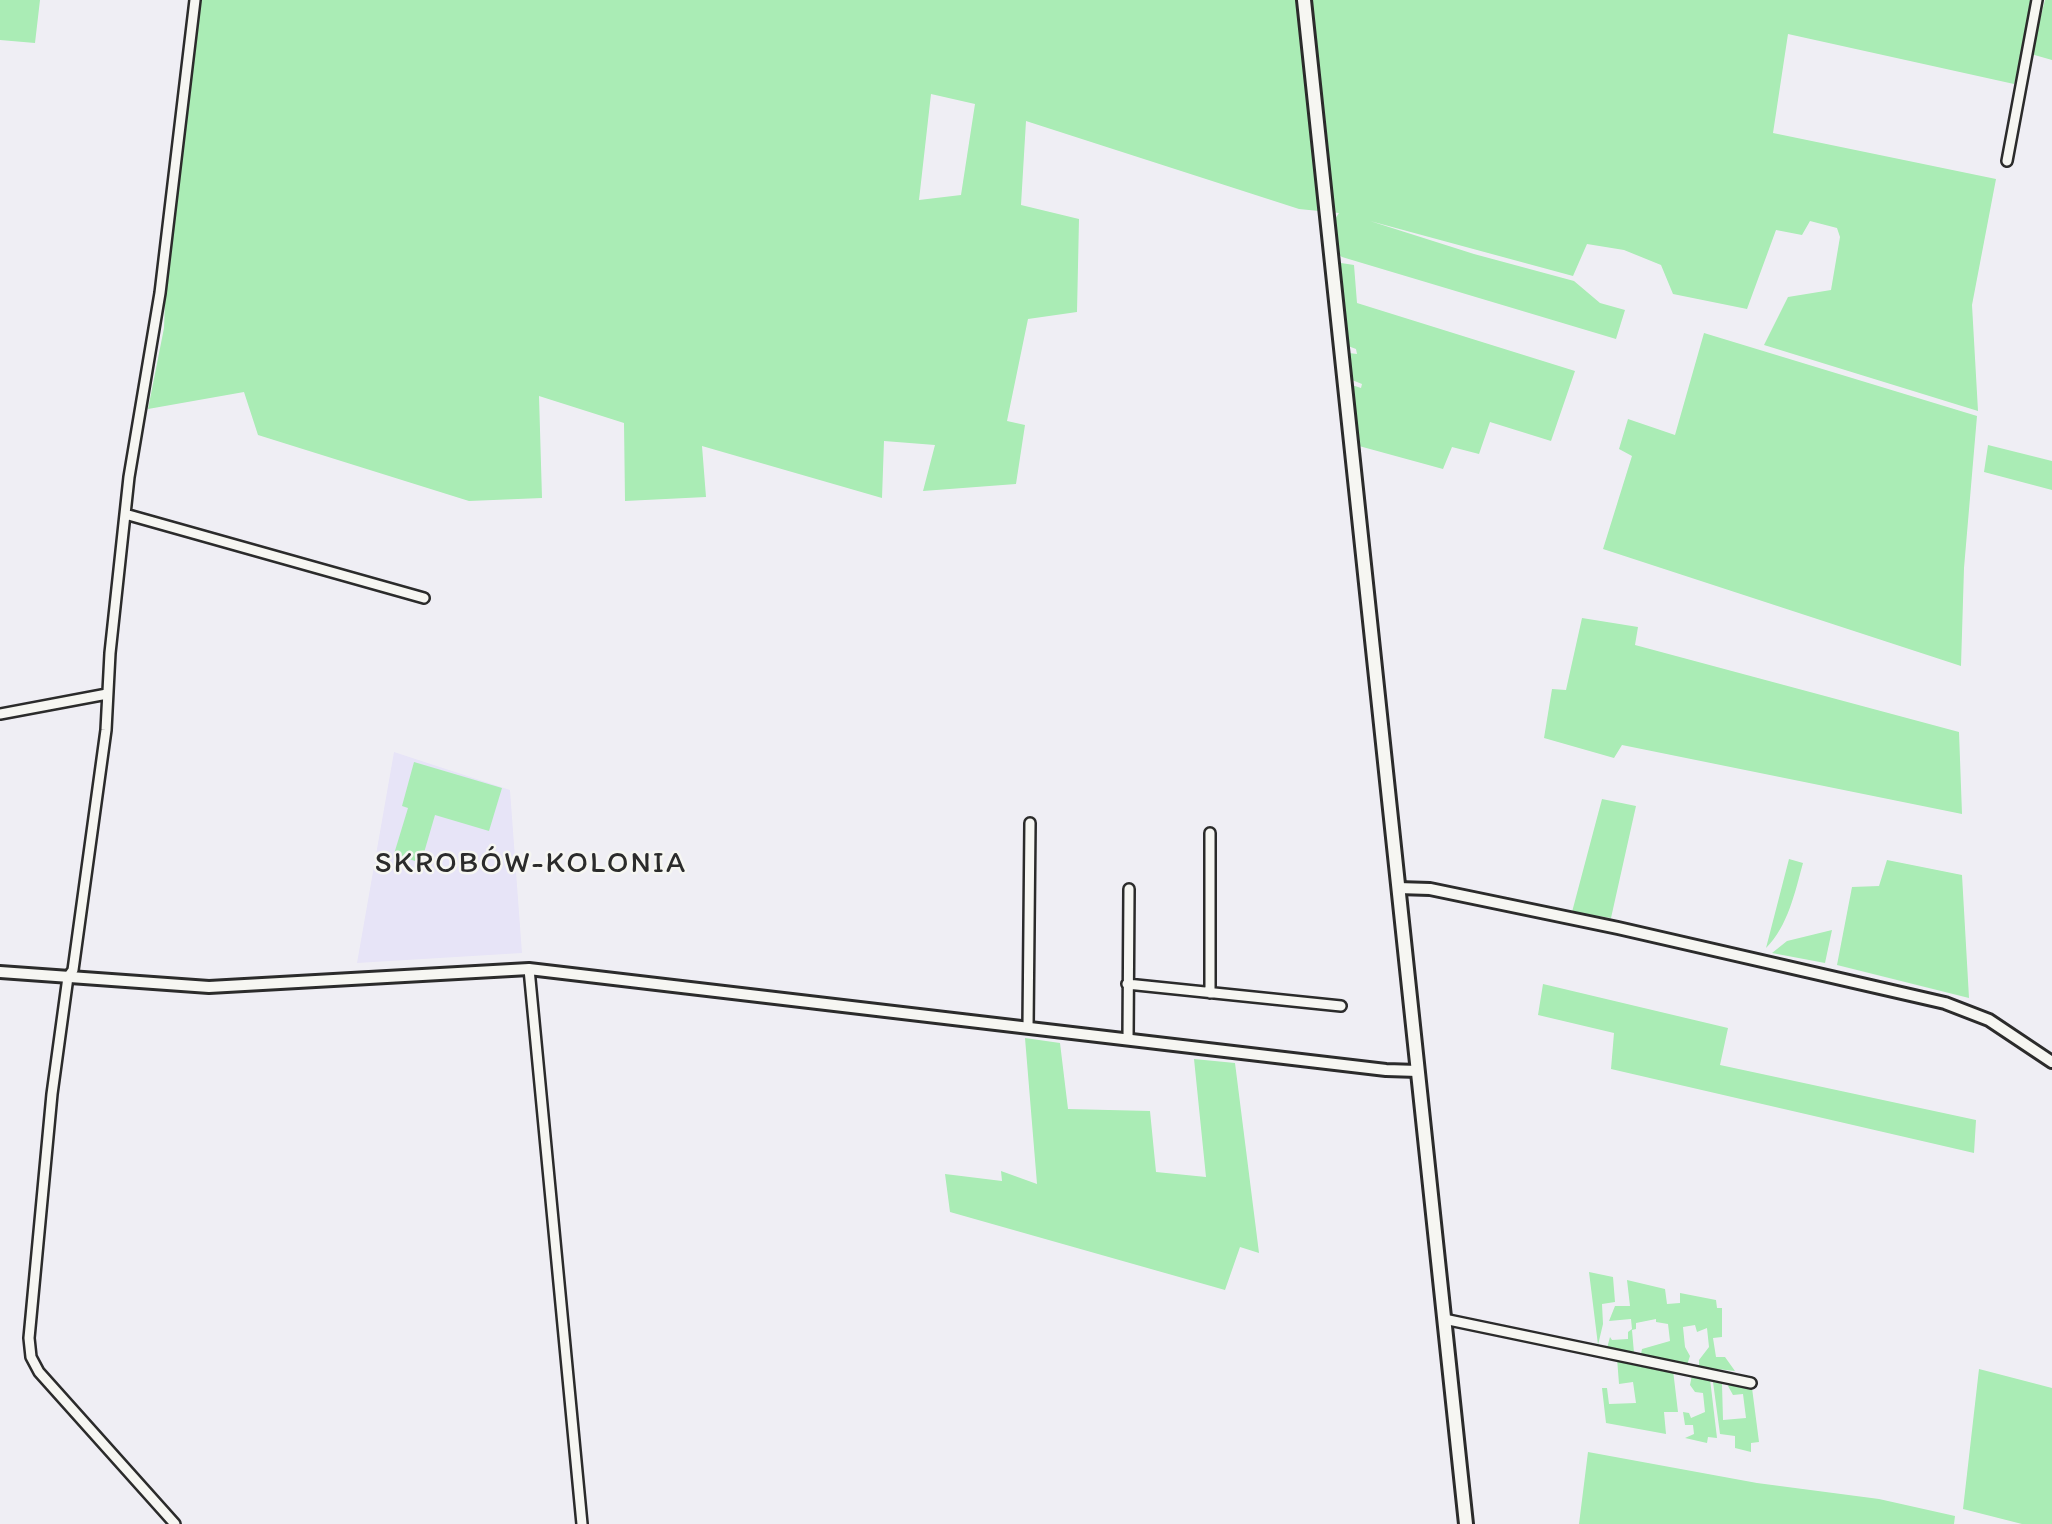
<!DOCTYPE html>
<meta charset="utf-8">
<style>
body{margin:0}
canvas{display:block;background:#efeef4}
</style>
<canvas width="2052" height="1524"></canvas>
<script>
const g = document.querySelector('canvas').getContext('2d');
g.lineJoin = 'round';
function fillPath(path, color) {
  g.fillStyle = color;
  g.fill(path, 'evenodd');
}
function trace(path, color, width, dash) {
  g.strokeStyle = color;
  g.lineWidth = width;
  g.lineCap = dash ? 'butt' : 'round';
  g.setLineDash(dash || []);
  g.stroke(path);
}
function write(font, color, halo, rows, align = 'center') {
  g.font = font + ' Itim,sans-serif';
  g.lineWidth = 5;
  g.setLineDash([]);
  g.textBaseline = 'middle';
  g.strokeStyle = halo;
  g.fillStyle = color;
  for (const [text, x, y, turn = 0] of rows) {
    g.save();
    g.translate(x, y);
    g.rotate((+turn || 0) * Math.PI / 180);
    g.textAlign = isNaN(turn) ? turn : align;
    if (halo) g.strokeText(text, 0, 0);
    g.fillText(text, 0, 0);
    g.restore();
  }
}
fillPath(new Path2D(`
 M394,752L510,790L522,953L357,963Z`), '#e7e4f7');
fillPath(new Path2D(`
 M0,0H40L35,43L0,40Z
 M200,0H2038L2014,84L1788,34L1773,133L1996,179L1972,305L1978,411L1764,345L1788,297L1831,290L1840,237L1837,228L1810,221L1802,235L1776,230L1747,309L1673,294L1661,265L1624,250L1587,244L1573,276L1370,221L1474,254L1574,281L1600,303L1625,310L1616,339L1342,257L1338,254L1333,222L1339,213L1299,209L1026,121L1021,205L1079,219L1077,312L1028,319L1007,421L1025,425L1016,484L923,491L935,445L884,441L882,498L702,446L706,497L625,501L624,423L539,396L542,498L469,501L258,435L244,392L148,409L164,328L166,273ZM931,94L975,104L961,195L919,200Z
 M2045,0H2052V60L2031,54Z
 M1341,263L1354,265L1357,303L1575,371L1551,441L1490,422L1479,454L1452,447L1443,469L1359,446L1352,385L1361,388L1362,384L1352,380L1349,353L1357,354L1356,349L1348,346L1339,265Z
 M1704,333L1977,416L1964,568L1961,666L1603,549L1632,456L1619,449L1628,419L1675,435Z
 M1988,445L2052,461V490L1984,472Z
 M1582,618L1638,627L1635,645L1959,732L1962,814L1622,745L1614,758L1544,738L1552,689L1566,690Z
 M414,762L502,788L489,831L435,815L421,863L394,854L408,808L402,806Z
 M1602,799L1636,806L1611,918L1572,912Z
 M1789,859L1803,863C1795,892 1788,926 1766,948Z
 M1887,860L1962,875L1969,998L1837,965L1852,887L1879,886Z
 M1832,930L1825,963L1772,953L1787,941Z
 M1543,984L1728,1028L1720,1065L1976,1120L1974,1153L1611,1069L1614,1033L1538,1015Z
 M1025,1038L1060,1043L1068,1109L1150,1111L1156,1172L1206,1177L1194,1059L1235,1063L1259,1253L1240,1247L1225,1290L950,1212L945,1174L1002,1181L1001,1171L1037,1184Z
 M1589,1272L1613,1277L1615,1302L1602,1304L1603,1324L1598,1345Z
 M1627,1280L1665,1289L1667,1304L1680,1303V1293L1716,1300L1717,1308H1722V1337L1713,1338L1716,1357H1725L1735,1371L1699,1367V1360L1709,1347L1707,1328L1697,1332L1695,1325L1683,1327L1685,1347L1690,1356L1687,1365L1641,1354L1642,1349L1670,1341L1668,1324L1656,1322V1319L1636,1323V1329L1632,1330L1634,1353L1607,1348L1610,1337L1612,1340L1628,1339V1332L1632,1329L1631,1319L1609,1321L1615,1306H1630Z
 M1617,1358L1673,1370L1678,1412H1664L1666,1434L1606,1423L1602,1388H1607L1609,1404L1636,1403L1633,1382L1619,1384Z
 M1979,1369L2052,1388V1524H2022L1963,1509Z
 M1692,1375L1710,1379L1717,1438L1708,1437L1707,1443L1685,1438L1694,1434L1693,1425H1685L1683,1412L1689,1413L1691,1418L1705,1412L1703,1393L1695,1392L1690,1385Z
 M1713,1382L1722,1384L1723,1420L1746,1418L1743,1394L1733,1395L1728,1386L1731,1383L1752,1388L1759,1442L1751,1443V1452L1735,1448V1436L1720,1434Z
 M1588,1452L1757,1483L1879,1499L1955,1516L1954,1524H1579Z`), '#aaecb5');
const minor = new Path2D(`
 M2007,161L2037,0
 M125,514L424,598
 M0,714L107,694
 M1210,833V993
 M529,969L582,1524
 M1127,984L1341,1006
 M1028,1027L1030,823
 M1128,1039L1129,889
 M1444,1319L1751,1383
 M175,1524L39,1372L31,1357L29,1338L52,1094L68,977L73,970L106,730L110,653L129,477L160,293L195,0`);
const tertiary = new Path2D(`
 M1398,888L1430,889L1618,928L1945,1003L1989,1020L2052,1062
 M0,972L209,987L529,969L1386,1070L1418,1071`);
const secondary = new Path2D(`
 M1304,0L1466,1524`);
trace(minor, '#2b2b2b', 14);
trace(tertiary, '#2b2b2b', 16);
trace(secondary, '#2b2b2b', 18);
trace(minor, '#f6f6f2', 9);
trace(tertiary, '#f6f6f2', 10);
trace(secondary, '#f6f6f2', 12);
g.letterSpacing = '2px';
write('30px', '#2b2b2b', '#f6f6f2', [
 ["SKROBÓW-KOLONIA",531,864]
]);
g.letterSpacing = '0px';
</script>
